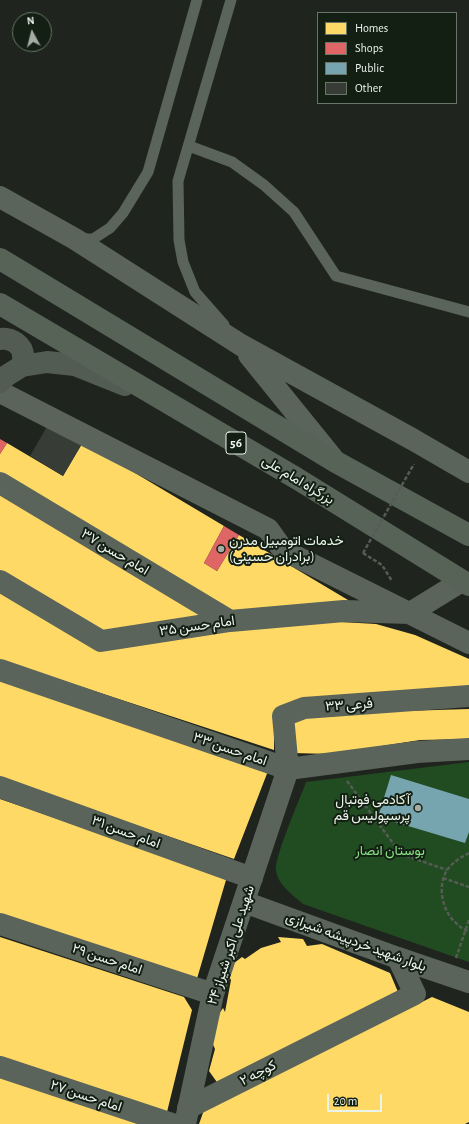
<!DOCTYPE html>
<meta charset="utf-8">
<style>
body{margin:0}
#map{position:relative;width:469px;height:1124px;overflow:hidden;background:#1f251e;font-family:"Alegreya Sans",sans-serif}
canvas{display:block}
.legend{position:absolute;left:317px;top:12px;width:140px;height:92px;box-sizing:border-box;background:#121f12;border:1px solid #697468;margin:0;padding:5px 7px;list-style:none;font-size:12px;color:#ebf4ea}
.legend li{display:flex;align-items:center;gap:8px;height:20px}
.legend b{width:20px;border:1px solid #697468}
.north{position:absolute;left:12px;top:12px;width:40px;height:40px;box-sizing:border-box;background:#121f12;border:1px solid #697468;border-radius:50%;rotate:353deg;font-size:11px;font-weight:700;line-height:16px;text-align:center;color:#ebf4ea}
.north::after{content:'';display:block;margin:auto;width:14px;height:18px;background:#a4aca3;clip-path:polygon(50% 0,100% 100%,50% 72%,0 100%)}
.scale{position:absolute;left:327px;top:1094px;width:55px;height:18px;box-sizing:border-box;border:2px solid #ebf4ea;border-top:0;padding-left:5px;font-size:12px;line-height:14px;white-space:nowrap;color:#ebf4ea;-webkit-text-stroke:3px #121f12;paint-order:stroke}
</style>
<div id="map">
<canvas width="469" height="1124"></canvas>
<ul class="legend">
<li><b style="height:11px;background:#ffd966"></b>Homes</li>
<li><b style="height:11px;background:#e06666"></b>Shops</li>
<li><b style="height:11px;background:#76a5af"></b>Public</li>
<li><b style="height:11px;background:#373c36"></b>Other</li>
</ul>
<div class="north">N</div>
<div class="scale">20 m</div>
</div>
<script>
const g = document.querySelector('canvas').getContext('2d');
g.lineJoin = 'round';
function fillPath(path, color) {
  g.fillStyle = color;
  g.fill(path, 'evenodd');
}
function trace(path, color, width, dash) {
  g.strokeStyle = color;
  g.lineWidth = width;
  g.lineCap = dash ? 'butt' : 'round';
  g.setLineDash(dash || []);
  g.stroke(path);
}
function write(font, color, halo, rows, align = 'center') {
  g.font = font + ' "Alegreya Sans",Vazirmatn,sans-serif';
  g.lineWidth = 4;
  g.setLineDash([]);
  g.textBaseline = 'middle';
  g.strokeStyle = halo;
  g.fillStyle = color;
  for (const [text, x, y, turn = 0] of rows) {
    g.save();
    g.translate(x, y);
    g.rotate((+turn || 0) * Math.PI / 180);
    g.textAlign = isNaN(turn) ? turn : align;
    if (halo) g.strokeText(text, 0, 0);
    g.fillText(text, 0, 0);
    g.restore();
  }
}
fillPath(new Path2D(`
 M469,762V962L303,904C293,895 278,885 276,871C274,857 300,799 306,782Z`), '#214b20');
fillPath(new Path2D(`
 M83,442L224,526L204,563L217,571L239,535L348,600L347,605L232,615L0,476V454L7,443L63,476Z
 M0,492L202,615L107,633L0,573Z
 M0,590L96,648L165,636L323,621L376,624L415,635L469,659V690L274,710V750L0,660Z
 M0,681L268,771L234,859L0,778Z
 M469,709V739L420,740L332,754L291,753L292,719L308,714Z
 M0,799L210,871L226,880L196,982L0,916Z
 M0,937L184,997L192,1010L167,1112L0,1056Z
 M278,937L303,939L307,946L322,944L390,973L398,992L219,1085L209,1071L215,1049L211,1040L218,1015L223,1008L225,1012L231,980L225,970L242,957L245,959L261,948L281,942Z
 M432,997L469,1012V1122L465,1124H199L204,1110Z
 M0,1075L139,1124H0Z`), '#ffd966');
fillPath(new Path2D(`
 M0,439L7,443L0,454Z
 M224,526L239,535L217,571L204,563Z`), '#e06666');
fillPath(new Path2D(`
 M391,775L469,799V832L465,843L378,817Z`), '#76a5af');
fillPath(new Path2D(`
 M49,423L83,442L63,476L30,456Z`), '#373c36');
trace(new Path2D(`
 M363,553L382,565L392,581
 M347,781L401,854L447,870
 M469,853C461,857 453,862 447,870C437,886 442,911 456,923C460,927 464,930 469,931
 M443,878L469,887
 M456,958L469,920`), '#555c54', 2.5, [4, 2]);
trace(new Path2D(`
 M189,146L232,162L264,185L294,212L336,276L469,312
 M81,239H93L110,228L123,213L148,172L197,0
 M224,325L195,292L183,262L179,240L178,181L231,0`), '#5a645a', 11);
trace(new Path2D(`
 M0,197L75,239L241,345L412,439L469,472
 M249,355L334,460
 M0,392L268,529L283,550L469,643
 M0,483L230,621
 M0,581L101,641L230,621L344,611L410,613L462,581
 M0,670L288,769L417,752L469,749
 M0,787L252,878
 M0,924L213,994
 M0,1067L172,1124
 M188,1108L415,994L398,958
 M185,1124L213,994L288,769L283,716L304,708L469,696`), '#5a645a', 22);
trace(new Path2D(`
 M244,902L398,958L469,982`), '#5a645a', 22);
trace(new Path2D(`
 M0,339C11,337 23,345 23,356C24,359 22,363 22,366
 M0,382L6,376L22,366L47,362L75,365L125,385`), '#525c52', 22);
trace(new Path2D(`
 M0,259L336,462L469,535
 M0,304L296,478L469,585`), '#586358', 22);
trace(new Path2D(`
 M363,553L414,464`), '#555c54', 2.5, [4, 2]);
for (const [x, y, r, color] of [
 [221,549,4,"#a4aca3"],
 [418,808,4,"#a4aca3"]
]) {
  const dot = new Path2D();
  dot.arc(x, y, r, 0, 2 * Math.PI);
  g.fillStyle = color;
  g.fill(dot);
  trace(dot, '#121f12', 1.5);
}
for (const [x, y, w] of [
 [236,443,20]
]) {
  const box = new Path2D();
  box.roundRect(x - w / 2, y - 11, w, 22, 3);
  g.fillStyle = '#121f12';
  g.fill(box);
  trace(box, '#ebf4ea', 1);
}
write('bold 13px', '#ebf4ea', null, [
 ["56",236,443]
]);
write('14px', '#ebf4ea', '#121f12', [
 ["بزرگراه امام علی",298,480,31],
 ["امام حسن ۳۷",115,552,31],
 ["امام حسن ۳۵",197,626,-8],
 ["فرعی ۳۳",349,705,-4],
 ["امام حسن ۳۳",230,749,19],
 ["امام حسن ۳۱",126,832,20],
 ["بلوار شهید خردپیشه شیرازی",356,942,20],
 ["شهید علی اکبر شیراز ۲۴",231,945,-72],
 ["امام حسن ۲۹",107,959,18],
 ["کوچه ۲",258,1073,-27],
 ["امام حسن ۲۷",86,1096,18]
]);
write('14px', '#ebf4ea', '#121f12', [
 ["خدمات اتومبیل مدرن",229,541],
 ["(برادران حسینی)",229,557],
 ["آکادمی فوتبال",410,800,"right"],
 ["پرسپولیس قم",410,816,"right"]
], 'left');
write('14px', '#8ae286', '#121f12', [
 ["بوستان انصار",390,851]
]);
</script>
